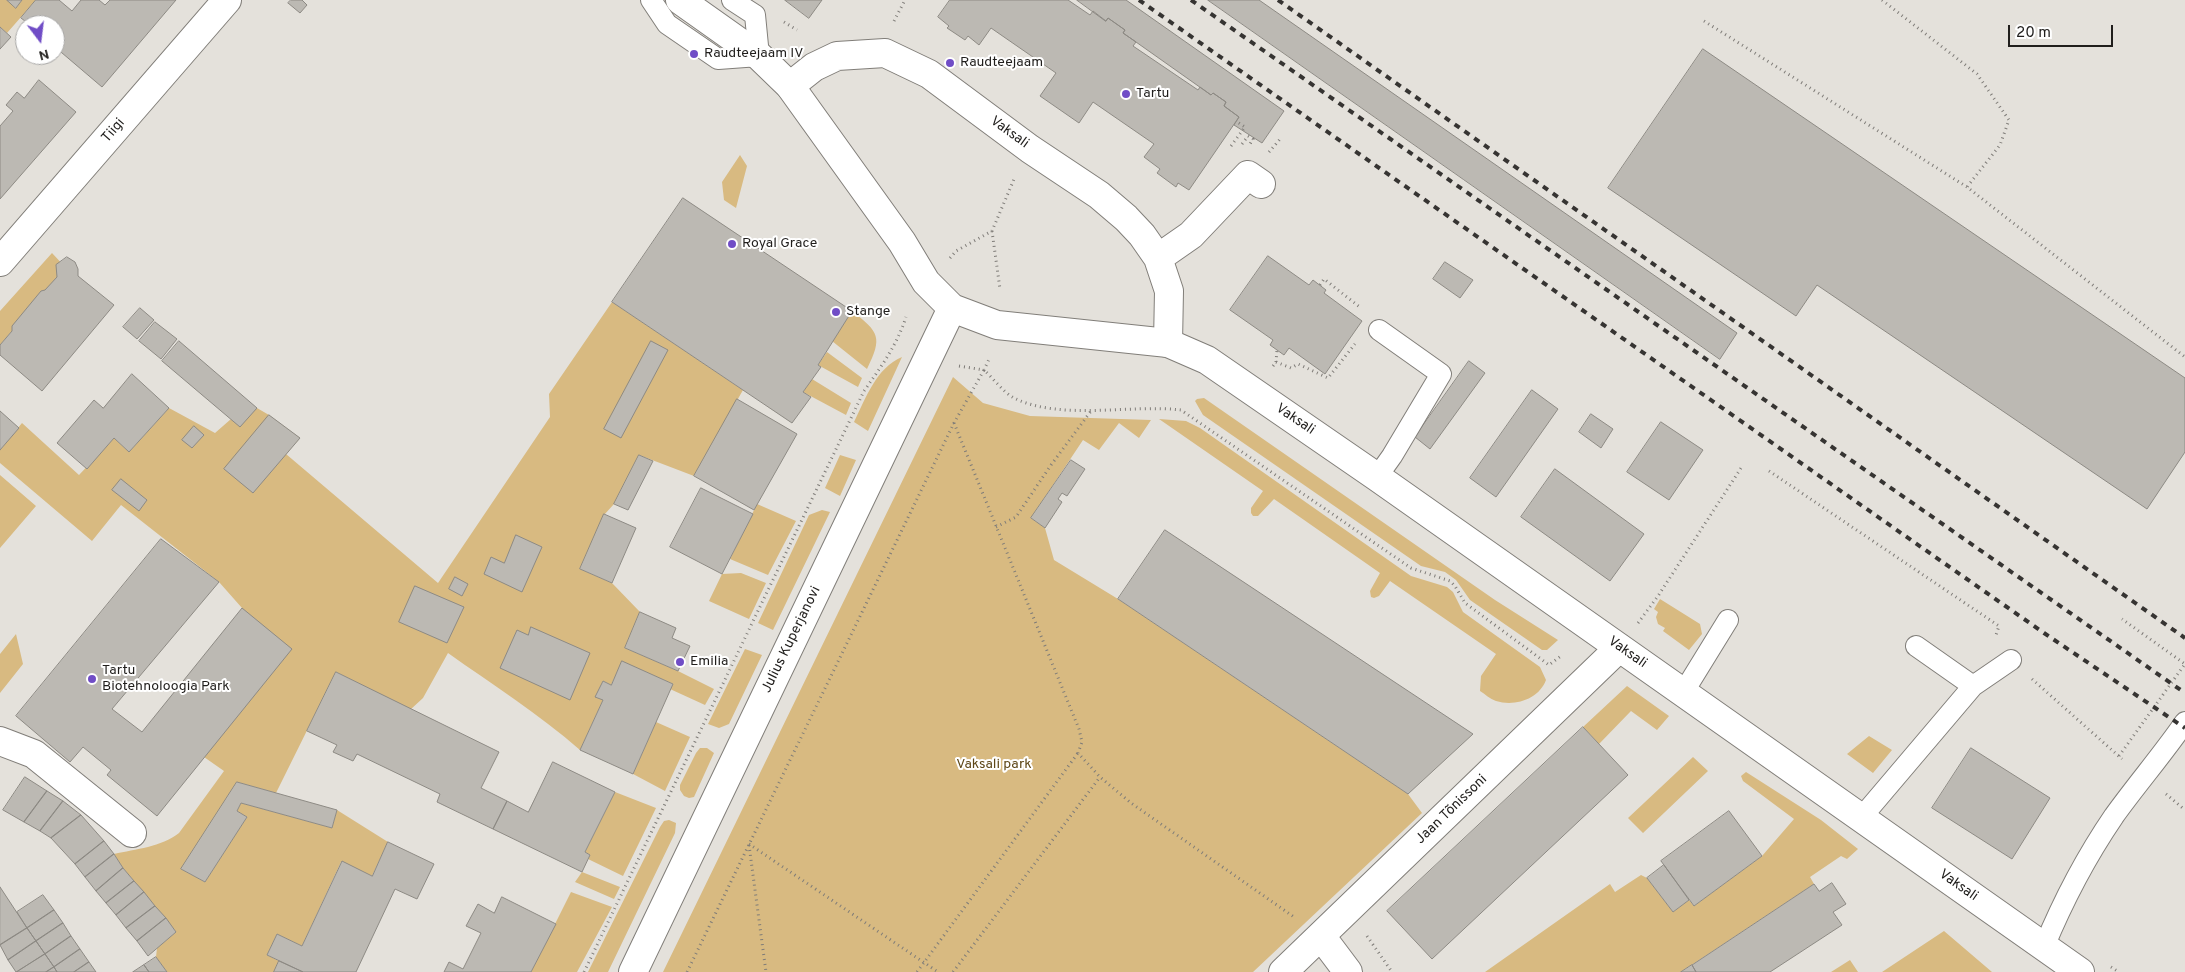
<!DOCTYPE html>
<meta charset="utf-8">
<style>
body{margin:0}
#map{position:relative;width:2185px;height:972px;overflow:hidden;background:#e4e1db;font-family:Overpass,sans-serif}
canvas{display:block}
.north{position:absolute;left:15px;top:15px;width:50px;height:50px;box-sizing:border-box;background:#fff;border:1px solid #a6a5a4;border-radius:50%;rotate:165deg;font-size:14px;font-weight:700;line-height:20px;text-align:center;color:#201e1c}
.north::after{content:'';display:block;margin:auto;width:18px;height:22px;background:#704dc6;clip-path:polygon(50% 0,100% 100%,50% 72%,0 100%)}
.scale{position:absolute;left:2008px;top:25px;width:105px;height:22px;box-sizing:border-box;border:2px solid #201e1c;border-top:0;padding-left:6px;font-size:15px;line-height:18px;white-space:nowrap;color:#201e1c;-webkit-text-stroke:4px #fff;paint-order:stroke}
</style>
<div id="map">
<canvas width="2185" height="972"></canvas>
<div class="north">N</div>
<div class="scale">20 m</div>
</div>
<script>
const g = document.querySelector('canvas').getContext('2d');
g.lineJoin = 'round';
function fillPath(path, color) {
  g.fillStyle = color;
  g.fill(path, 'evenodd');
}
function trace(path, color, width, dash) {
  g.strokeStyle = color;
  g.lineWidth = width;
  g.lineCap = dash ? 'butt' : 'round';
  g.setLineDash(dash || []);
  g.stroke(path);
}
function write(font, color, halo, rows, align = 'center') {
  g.font = font + ' Overpass,sans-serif';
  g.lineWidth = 4;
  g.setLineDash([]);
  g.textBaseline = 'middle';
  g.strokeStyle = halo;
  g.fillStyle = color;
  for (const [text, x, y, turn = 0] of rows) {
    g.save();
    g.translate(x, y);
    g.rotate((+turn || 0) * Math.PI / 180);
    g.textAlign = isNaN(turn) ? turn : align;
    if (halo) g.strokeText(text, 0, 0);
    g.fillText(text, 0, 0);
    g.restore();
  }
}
fillPath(new Path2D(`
 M0,0H7L16,8L22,0H36L7,33L0,27Z
 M740,155L747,166L736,208L724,200L722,182Z
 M52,253L66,268L0,345V311Z
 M612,302L743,390L694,476L639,455L614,504L604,515L580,569L612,583L640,612L625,648L678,671L714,689L705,705L670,689L673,684L622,662L611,685L603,681L596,697L603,700L580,750C539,714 493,685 448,653L423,698L410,710L336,672L276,793L237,782L181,869L205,882L247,817L237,811L241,803L332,828L337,810L388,842L372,876L341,862L302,946L277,934L267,955L279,961L274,972H167L156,957L157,948L176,932L123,868L114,854C136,849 161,847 179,833L224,771L204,757L242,608L219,582L121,505L92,541L0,463V450L22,423L79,475L114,438L129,452L169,408L215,433L231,419L257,408L269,415L300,438L286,454L438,583L550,417L549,394Z
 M852,311C879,332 883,337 867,369L832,341Z
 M827,352L862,378L858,387L818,365Z
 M902,357L868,431L854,422C866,398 876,368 902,357Z
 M953,377L983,403L1030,416L1151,420L1139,438L1119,423L1099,450L1083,440L1031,518L1045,528L1054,560L1118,599L1408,794L1422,813L1253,972H663Z
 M812,379L851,403L846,415L803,392Z
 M1204,398L1495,600L1558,640L1547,650H1542L1470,600L1456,580L1445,572L1421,566L1203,415L1195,401L1197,399Z
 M1159,419L1186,421L1200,428L1411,576L1447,587L1453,592L1463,612L1540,667L1546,680C1539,699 1515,707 1496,701C1490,699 1485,694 1480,691L1481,676L1496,654L1390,581L1379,596L1374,598L1371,597L1370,591L1380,573L1274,499L1258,516H1253L1251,513V508L1263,491Z
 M840,455L856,460L840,496L825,488Z
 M0,475L36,506L0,548Z
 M757,504L796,521L768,575L730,559Z
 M822,510L830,512L773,630L758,623L809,515Z
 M741,573L766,583L749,619L709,601L722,574Z
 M1660,599L1700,624L1702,634L1689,650L1663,631L1665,628L1658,624L1656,617L1658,612L1654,609Z
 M16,634L23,664L0,693V654Z
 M745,649L762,655L729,724L719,728L708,724Z
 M1627,686L1669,716L1657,730L1631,711L1599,744L1583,727Z
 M656,722L690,737L665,791L633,774Z
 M1869,736L1892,750L1873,773L1847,754Z
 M700,748H707L714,753L694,797L689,798L684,796L680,790V785L696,753Z
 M1693,757L1708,771L1643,833L1628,818Z
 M1746,772L1821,820L1858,849L1847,859L1841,856L1810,877L1814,884L1681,972H1485L1610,884L1615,892L1641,875L1647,878L1673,912L1689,900L1694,906L1762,856L1794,819L1743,781L1741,776Z
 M615,792L656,808L623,876L588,859L590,855L585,852Z
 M669,820L676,823L675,833L608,972H588L660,827L664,821Z
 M582,872L620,887L614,899L575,882Z
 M571,892L612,907L577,972H531Z
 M1944,931L1992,972H1882Z
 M1850,960L1858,972H1831Z`), '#d8ba81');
const building = new Path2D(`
 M7,0H22L16,8Z
 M36,0H59L72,11L81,0H99L105,5L110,0H176L102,87L55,47V25H30L21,18Z
 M291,0H302L307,5L300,13L288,3Z
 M785,0H822L809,18Z
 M950,0H1068L1090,15L1093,11L1106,21L1108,18L1125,30L1123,33L1136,42L1133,46L1198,90L1200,87L1211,95L1213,93L1226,102L1224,106L1239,117L1189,190L1178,183L1176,187L1157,173L1160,169L1144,157L1154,144L1093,102L1079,123L1040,96L1056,73L991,28L979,45L968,36L965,40L947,28L949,26L938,17Z
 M1077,0H1126L1284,111L1262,143L1234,125L1239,117L1224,106L1226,102L1213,93L1211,95L1136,42L1123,33L1125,30L1108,18L1106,21Z
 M1208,0H1259L1737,333L1720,359Z
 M0,27L11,37L0,49Z
 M1703,49L2185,378V452L2147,509L1817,285L1796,316L1608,188Z
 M39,80L76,112L0,199V126L13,111L6,105L17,92L24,98Z
 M683,198L852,311L818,365L821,367L803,392L811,397L792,423L612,302Z
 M1268,256L1309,285L1313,280L1326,290L1324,293L1362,321L1325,374L1289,348L1284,355L1270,345L1273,340L1230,310Z
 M67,257L75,262L78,269V276L114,305L42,391L0,355V345L12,331V326L41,291L45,290L57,277L56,265Z
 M1445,262L1473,280L1460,298L1433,279Z
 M140,308L154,320L137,339L123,327Z
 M155,322L177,339L161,359L139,341Z
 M179,341L257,408L240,427L162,361Z
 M651,341L668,350L621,438L604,429Z
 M1469,361L1485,373L1430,449L1415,437Z
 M132,374L169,408L129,452L114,438L87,469L57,443L94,400L103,408Z
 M1532,390L1558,409L1496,497L1470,478Z
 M737,399L797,434L754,510L694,476Z
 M0,411L19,428L0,450Z
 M1591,414L1613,429L1601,448L1579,432Z
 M269,415L300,438L253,493L224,469Z
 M1661,422L1703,450L1669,500L1627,472Z
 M194,426L204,435L192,448L182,440Z
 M639,455L653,461L628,510L614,504Z
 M1071,460L1085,469L1067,496L1062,493L1058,499L1062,502L1045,528L1031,518Z
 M1555,469L1644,534L1610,581L1521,517Z
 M121,479L147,500L139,511L112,490Z
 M701,488L753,514L722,574L670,547Z
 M604,514L636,528L612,583L580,569Z
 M1165,530L1473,734L1408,794L1118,599Z
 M516,535L542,547L522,592L484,574L491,557L504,563Z
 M161,539L219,582L112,709L142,732L242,608L292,649L157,816L107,775L111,770L83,747L70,762L16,716Z
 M455,577L468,584L462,596L449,589Z
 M415,586L464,607L447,643L399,622Z
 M640,612L676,628L672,638L690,646L678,671L625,648Z
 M531,627L590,653L570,700L500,668L517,630L528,635Z
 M622,661L673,684L633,774L580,750L603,700L595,697L603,681L611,685Z
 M336,672L499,752L481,788L507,801L493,829L437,802L440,794L357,754L353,761L333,752L337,745L307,731Z
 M1583,727L1628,775L1432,959L1387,911Z
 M1971,748L2050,798L2012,859L1932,808Z
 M553,762L615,792L585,852L590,855L582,872L493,829L507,801L528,812Z
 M25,777L47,791L24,822L3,810Z
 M237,782L337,810L332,828L241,803L237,811L247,817L205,882L181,869Z
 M47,791L63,801L40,831L24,822Z
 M63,801L81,815L51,838L40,831Z
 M1729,811L1762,856L1694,906L1661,861Z
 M81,815L104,841L75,864L51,838Z
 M104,841L114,854L85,877L75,864Z
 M388,842L434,864L417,899L395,889L356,972H303L267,955L277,934L302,946L342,861L372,876Z
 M114,854L123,868L96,891L85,877Z
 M1664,865L1689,900L1673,912L1647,878Z
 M123,868L134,881L106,903L96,891Z
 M134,881L144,892L116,915L106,903Z
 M1832,883L1846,904L1833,912L1842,925L1770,972H1696L1692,965L1814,884L1819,891Z
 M0,887L27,928L0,945Z
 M144,892L155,906L126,928L116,915Z
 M43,895L54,910L27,928L17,912Z
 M502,897L556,924L531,972H444L449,962L463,969L481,933L466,926L478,904L494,913Z
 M155,906L166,918L137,941L126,928Z
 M54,910L63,923L36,941L27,928Z
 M166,918L176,932L148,956L137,941Z
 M63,923L71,936L45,954L36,941Z
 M27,928L36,941L8,960L0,945Z
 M71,936L80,949L54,967L45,954Z
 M36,941L45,954L16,972L8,960Z
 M80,949L89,962L74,972H57L54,967Z
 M45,954L54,967L46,972H17Z
 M156,957L167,972H149L144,965Z
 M279,961L303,972H274Z
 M89,962L96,972H74Z
 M144,965L149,972H133Z
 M1692,965L1696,972H1681Z
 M54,967L57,972H46Z`);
fillPath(building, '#bcb9b3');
trace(building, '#8d8a84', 1);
const service = new Path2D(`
 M651,0L667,24L718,59L759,56L755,15L732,0
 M1377,477L1392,456L1441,374L1379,330
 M1916,646L1973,686
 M1683,693L1728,620
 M1861,818L1973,686L2011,660
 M2044,947C2063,901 2086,857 2114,816C2137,784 2163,754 2185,722`);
const minor = new Path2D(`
 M790,86L814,67L837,56L885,53L929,74L1030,149L1099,195L1126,218L1142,235L1158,258L1169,291L1168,343
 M1158,258L1191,235L1248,175L1261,184
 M0,262L227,0
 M0,741L34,754L132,833
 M1321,936L1348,972
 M633,972L952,308
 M1283,972L1619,648`);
const tertiary = new Path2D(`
 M680,0L759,56L790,86L902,242L926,282L952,308L997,325L1168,343L1207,360L1377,477L2080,972`);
trace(service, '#817e79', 22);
trace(minor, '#817e79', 30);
trace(tertiary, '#817e79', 30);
trace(new Path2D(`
 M1882,0L1977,74L2009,120L2000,145L1967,187
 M894,21L905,0
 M1704,21L1967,187L2185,357
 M784,22L797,30
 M1242,144L1248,136L1253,139L1250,144
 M1231,146L1245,127L1236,121
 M1269,152L1281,138
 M992,231L1000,289
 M950,258L956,251L992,231L1015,177
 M1320,285L1324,279L1361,308
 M1276,362L1277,350
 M959,366L984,370L990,357
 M1273,366L1276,362L1291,368L1298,364L1328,378L1355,344
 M954,423L1079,729L1082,742L1078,753L1100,777L1131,803L1294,917
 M1769,471L1999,626L1996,635
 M996,527L1016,517L1051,465L1091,411
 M1638,623L1658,596L1743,465
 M2032,679L2122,759
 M2119,756L2185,664L2122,619
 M2166,794L2185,810
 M749,844L938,972
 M749,845L766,972
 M1367,936L1392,972
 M2111,967L2119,972
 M584,972L864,391C881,367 897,345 906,317
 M687,972L954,423L984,370C993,378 1003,392 1014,398C1060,421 1131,404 1181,410L1411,568L1450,581L1455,586L1465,603L1549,665L1561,656
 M917,972L1078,753
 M953,972L1100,777`), '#7f7c78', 3, [1, 4]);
trace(service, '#fff', 20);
trace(minor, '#fff', 28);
trace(tertiary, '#fff', 28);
trace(new Path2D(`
 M1139,0L2044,633L2185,728
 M1191,0L2185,693
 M1278,0L2185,638`), '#363432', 4, [6, 6]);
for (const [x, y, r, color] of [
 [694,54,5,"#704dc6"],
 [950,63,5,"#704dc6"],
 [1126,94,5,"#704dc6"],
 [732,244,5,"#704dc6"],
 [836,312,5,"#704dc6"],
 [680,662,5,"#704dc6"],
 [92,679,5,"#704dc6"]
]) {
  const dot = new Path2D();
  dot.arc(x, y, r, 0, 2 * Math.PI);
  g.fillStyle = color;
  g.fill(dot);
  trace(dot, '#fff', 2);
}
write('14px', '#201e1c', '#fff', [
 ["Raudteejaam IV",704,54],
 ["Raudteejaam",960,63],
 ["Tartu",1136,94],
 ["Royal Grace",742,244],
 ["Stange",846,312],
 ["Emilia",690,662],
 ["Tartu",102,671],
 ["Biotehnoloogia Park",102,687]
], 'left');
write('14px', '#201e1c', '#fff', [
 ["Tiigi",114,131,-49],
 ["Vaksali",1009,133,36],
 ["Vaksali",1295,420,34],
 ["Julius Kuperjanovi",792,640,-64],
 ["Vaksali",1627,653,35],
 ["Jaan Tõnissoni",1452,810,-44],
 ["Vaksali",1958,886,35]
]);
write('14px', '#5e4717', '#fff', [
 ["Vaksali park",994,765]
]);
</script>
